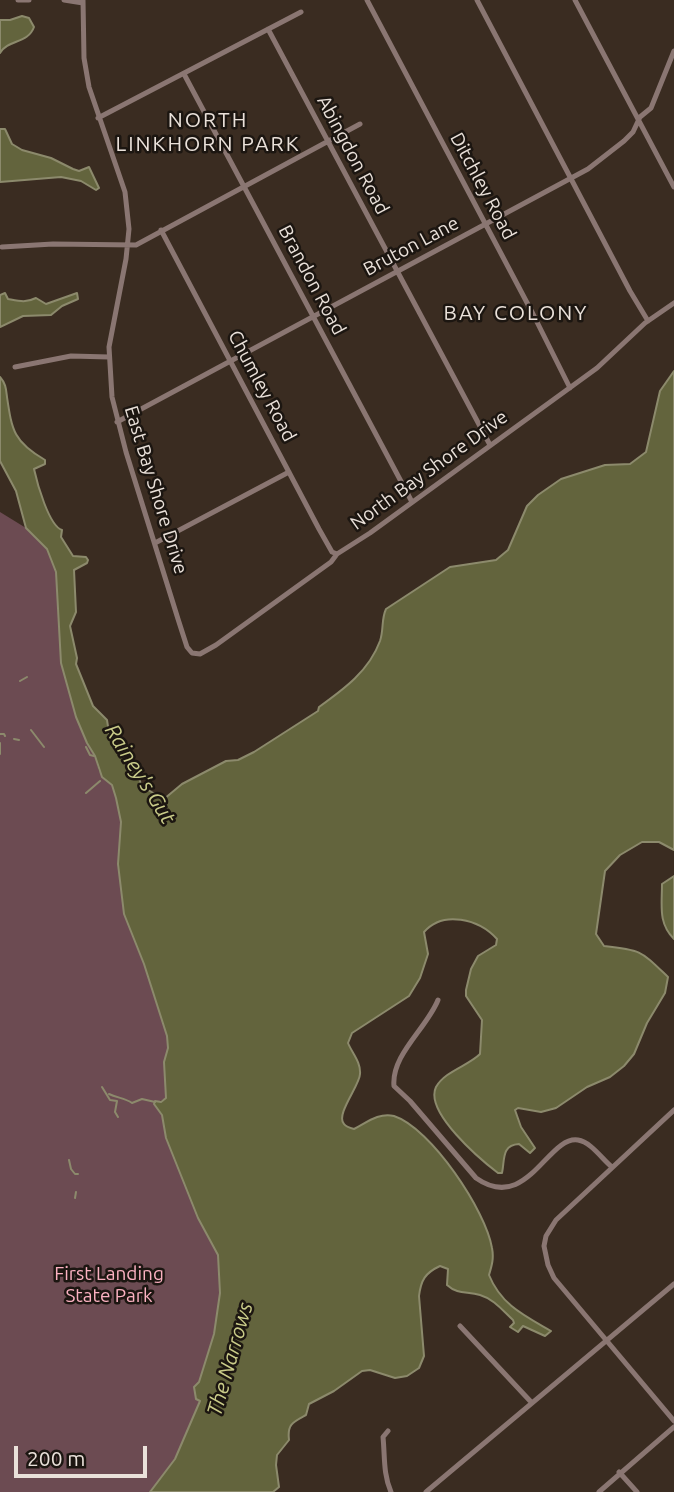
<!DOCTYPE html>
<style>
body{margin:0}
#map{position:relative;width:674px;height:1492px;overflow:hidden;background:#3a2c21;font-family:Ubuntu,sans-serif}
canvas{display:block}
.scale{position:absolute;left:14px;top:1446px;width:133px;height:32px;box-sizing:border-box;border:4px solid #eae1da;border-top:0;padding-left:9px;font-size:21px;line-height:24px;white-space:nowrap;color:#eae1da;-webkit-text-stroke:5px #1c1611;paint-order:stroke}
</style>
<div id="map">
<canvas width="674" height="1492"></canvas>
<div class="scale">200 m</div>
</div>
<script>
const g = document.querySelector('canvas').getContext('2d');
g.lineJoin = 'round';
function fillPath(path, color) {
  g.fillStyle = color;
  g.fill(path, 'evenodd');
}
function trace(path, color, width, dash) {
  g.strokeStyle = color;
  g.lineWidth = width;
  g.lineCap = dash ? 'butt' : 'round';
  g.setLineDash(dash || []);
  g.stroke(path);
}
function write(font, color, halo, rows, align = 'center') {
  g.font = font + ' Ubuntu,sans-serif';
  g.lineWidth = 5;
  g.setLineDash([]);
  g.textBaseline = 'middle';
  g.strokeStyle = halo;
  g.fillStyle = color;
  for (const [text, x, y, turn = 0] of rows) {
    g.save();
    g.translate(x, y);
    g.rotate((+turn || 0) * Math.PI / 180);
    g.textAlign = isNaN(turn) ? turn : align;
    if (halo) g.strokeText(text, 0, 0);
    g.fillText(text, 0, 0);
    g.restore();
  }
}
fillPath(new Path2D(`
 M0,512L26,528L47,549L51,557L56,572L61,663L76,717L87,743L95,756L99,771L112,785L116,798L121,822L118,864L124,914L144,964L167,1036L168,1048L164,1062L166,1098L154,1104L162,1115L166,1138L198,1218L218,1255L220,1293L214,1334L199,1382L201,1400L175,1459L150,1492H0Z`), '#6c4b52');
const water = new Path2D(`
 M22,16L29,18L34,27C28,44 8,39 0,53V20H10Z
 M0,129H5L12,144L22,150L51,158L73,169L79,171L89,167L99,188L96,190L81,181L61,177L0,182Z
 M5,293L8,299C19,301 26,303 36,298L46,304L77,293L78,299L62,306L51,315L23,316L0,327V295Z
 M674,371V850L659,842H642L620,855L605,871L596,934L604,946C642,950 641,951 668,977L665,993L647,1023L634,1054L624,1066L610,1077L587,1087L556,1108L541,1112L518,1108L515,1110L521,1127L535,1148L530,1153L519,1144C501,1145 505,1160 502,1173H498C481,1160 424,1112 436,1087C445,1071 468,1066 480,1054L482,1020L466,996V990L471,969L478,956L496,945L497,939C479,919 443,910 424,932L428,954L420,978L409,996L352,1033L348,1043C352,1053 361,1062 360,1074C360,1085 335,1115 344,1124C346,1127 350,1128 354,1129C366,1123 379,1112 394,1116C431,1128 486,1211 492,1248C494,1258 492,1265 489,1275C501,1305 525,1316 551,1331L545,1336L523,1326L518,1332L510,1327L514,1323L513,1320C503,1311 494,1299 480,1295C467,1291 458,1295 447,1285L448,1269L440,1266C425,1273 421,1280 419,1296L424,1356L419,1368L407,1376L395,1378L370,1370L362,1371L334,1391L309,1404L306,1415C293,1422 287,1424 289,1440L277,1455L276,1465L279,1487L273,1492H150L175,1459L200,1401L196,1399L194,1387L199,1382L214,1334L220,1293L218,1255L198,1218L166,1138L162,1115L154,1104L155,1101L161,1102L166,1098L164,1062L168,1048L167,1036L144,964L124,914L118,864L121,822L116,798L112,785L102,777L95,756L87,743L76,717L61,663L56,572L47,549L26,528L16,491L0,461V377C6,384 6,389 7,397C12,431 14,442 45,460V464L34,469C37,483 49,526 62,530L61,537L73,556L86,557L88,560L87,563L74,570L76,612L70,626L77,658L76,664L93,706L107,720L109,733L128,761L138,771L141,786L164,799L182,784L226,761L238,760L254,752L318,711L319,707C344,689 369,671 380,641C384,629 381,620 386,609L450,567L496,560L508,550L527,506L538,495L561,479L605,465L630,464L646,452L660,391Z
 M674,876V939C658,923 662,906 662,884Z`);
fillPath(water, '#63643d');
trace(water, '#8c8a6c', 2);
trace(new Path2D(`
 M20,681L27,677
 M31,730L44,747
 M0,734H4L5,736
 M14,739L19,740
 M0,743V754
 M86,747L90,755L94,756
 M86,793L100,781
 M102,1087L110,1100L117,1101L115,1112L118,1117
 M109,1094C117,1098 125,1098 132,1103L142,1099L155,1102
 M69,1160L71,1169L75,1174H78
 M75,1198L76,1192`), '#8c8a6c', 2);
trace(new Path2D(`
 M18,0H29
 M64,0L83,3
 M83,0L84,58L89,87L125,192L129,229L126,259L109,347L112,397L126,452L178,619L187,647L192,653L200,654L216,645L331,562L337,554L370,533L597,368L645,323L674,303
 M367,0L533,314L570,388
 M477,0L630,291L648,321
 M575,0L674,187
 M268,29L490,445
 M184,74L412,502
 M98,118L301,12
 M161,230L319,529L332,552L337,554
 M2,247L53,244L136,245L360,124
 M15,367L71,356L109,357
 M117,422L588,169L624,141L633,132L640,117L651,108L674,51
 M155,543L289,472
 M438,1000C427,1028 391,1055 394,1086L410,1101L476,1178C527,1214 548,1135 578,1140C591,1142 602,1159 612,1167
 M674,1110L556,1220L546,1236L544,1246L548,1265L554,1278L674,1421
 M460,1326L532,1403
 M388,1431L383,1437C385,1457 383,1473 391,1492
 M619,1472L637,1492
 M426,1492L674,1284
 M599,1492L674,1427`), '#8a7672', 5);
write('19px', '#eae1da', '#1c1611', [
 ["Abingdon Road",353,155,62],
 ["Ditchley Road",483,186,62],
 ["Bruton Lane",411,246,-28],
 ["Brandon Road",312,280,62],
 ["Chumley Road",262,386,62],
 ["North Bay Shore Drive",429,470,-36],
 ["East Bay Shore Drive",156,490,73]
]);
write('19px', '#fbb1c1', '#1c1611', [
 ["First Landing",109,1274],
 ["State Park",109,1296]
]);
g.letterSpacing = '2px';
write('21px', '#eae1da', '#1c1611', [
 ["NORTH",208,120],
 ["LINKHORN PARK",208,144],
 ["BAY COLONY",516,313]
]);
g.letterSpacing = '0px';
write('italic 21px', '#cacc89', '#1c1611', [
 ["Rainey's Gut",140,774,58],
 ["The Narrows",230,1359,-74]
]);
</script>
